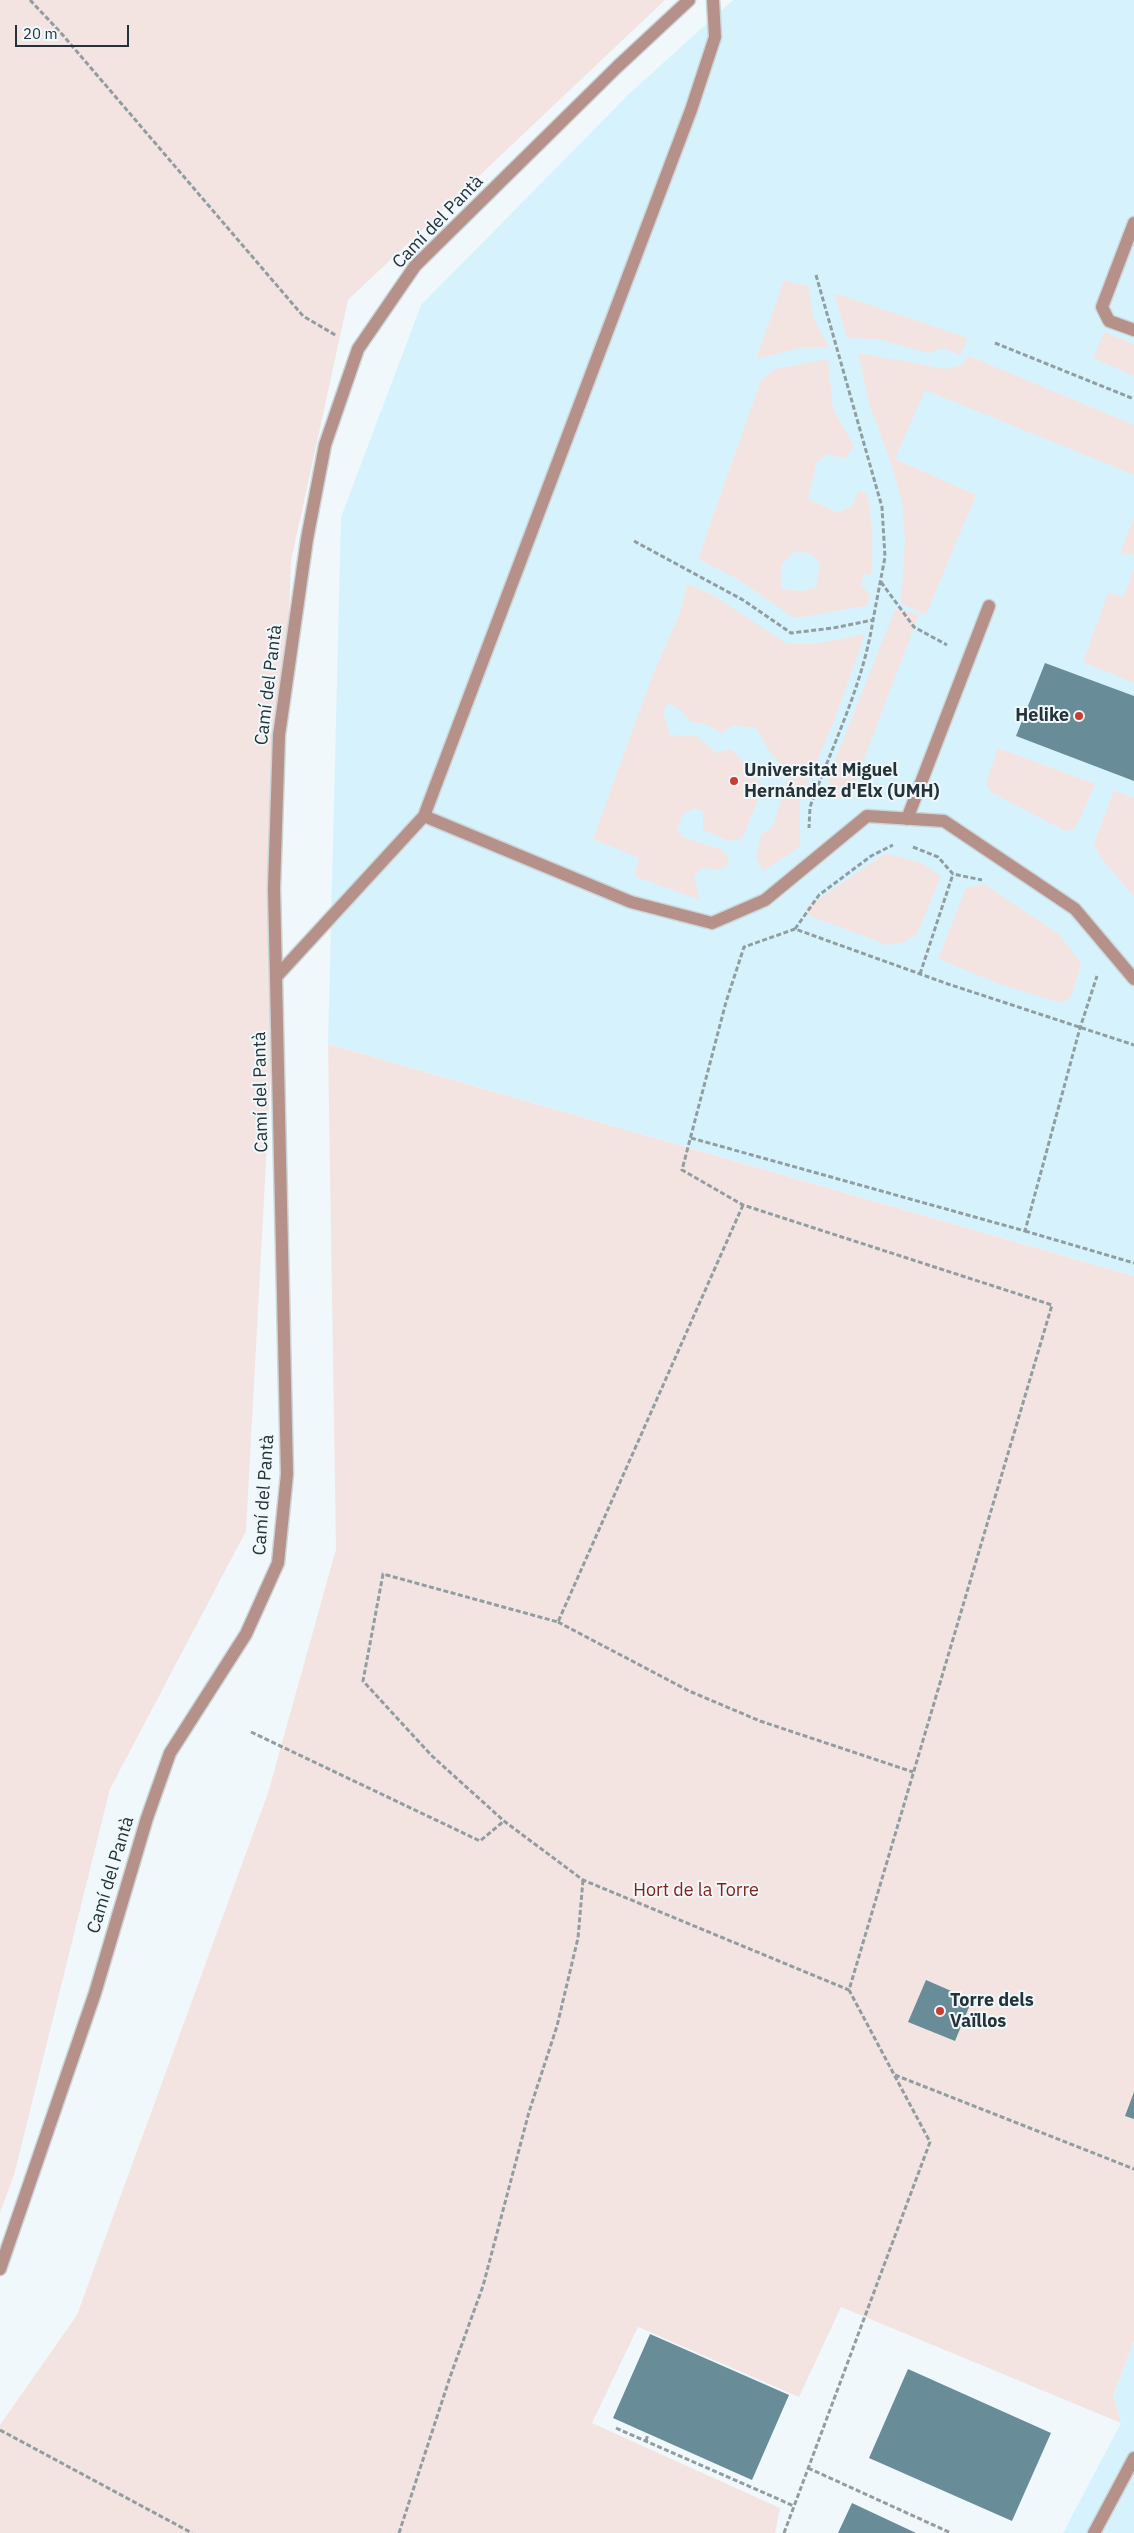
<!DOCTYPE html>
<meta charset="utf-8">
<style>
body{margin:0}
#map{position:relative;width:1134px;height:2533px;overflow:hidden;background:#f0f8fb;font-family:"IBM Plex Sans",sans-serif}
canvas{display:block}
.scale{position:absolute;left:15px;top:25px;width:114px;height:22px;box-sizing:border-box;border:2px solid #233338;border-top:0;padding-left:6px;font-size:15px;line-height:18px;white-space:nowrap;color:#233338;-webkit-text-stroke:4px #f0f8fb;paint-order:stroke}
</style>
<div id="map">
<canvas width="1134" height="2533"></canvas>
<div class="scale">20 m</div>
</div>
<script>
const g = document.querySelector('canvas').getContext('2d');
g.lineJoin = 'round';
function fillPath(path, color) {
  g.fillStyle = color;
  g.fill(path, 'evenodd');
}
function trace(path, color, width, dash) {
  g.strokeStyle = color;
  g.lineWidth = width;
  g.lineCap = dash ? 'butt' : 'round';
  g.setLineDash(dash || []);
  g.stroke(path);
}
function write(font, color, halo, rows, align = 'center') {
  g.font = font + ' "IBM Plex Sans",sans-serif';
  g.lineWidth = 4;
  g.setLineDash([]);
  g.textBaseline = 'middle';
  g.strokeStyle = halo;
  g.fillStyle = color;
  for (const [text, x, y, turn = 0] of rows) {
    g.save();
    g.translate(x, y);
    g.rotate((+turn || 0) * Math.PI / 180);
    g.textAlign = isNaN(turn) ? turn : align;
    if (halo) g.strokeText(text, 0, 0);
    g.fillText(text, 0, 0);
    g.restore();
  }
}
fillPath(new Path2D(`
 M733,0H1134V1276L328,1044L341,517L421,305L631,92Z
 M1134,2341V2533H1063L1121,2423L1113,2395Z`), '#d6f3fd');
fillPath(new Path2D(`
 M0,0H665L348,300L291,561L276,977L246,1531L110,1789L14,2175L0,2213Z
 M784,280L808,286L813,317L829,347H803L756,359Z
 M834,293L968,338L960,355L943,348L928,353L878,339L847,338Z
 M1104,332L1134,344V376L1093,358Z
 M858,353L948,369L961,365L969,356L1134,425V475L925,390L895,459L976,495L926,614L901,604L905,539L902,502L891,463L869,403Z
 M828,359L833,409L854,446L845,459L829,454L817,461L808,499L838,513L853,505L858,491L867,493C872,521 874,547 871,575L864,574L861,585L869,594L868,606C843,608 820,615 794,618L739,580L698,559L761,380L775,369ZM794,552L810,553L820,563L816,587L801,591L781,589V565Z
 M1134,518V555L1120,552Z
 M1134,569V683L1083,662L1108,593L1123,597Z
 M687,584L713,595L787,644H814L865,634L832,726L800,801V847L763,871L756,857L761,834L772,828L789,775L768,749L756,728L733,725L722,733L705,724L690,722L681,710L668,703L663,712L670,735L697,736L716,753L731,749L752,770L763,788L742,839L729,841L703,830V812L695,808L683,814L677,828L682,837L720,849L729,858L727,866L716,870L702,867L694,876L700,900L634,876L639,858L593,839L653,674L680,613Z
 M895,609L919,614L852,791L836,801L828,778Z
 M998,748L1095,784L1075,829L1065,831L991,792L986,783Z
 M1114,790L1134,798V897L1102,859L1094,844Z
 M886,853L921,863L941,876L917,934L902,943L888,945L810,916L805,908Z
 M984,884L1060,935L1081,964L1071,997L1062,1003L1002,985L938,959L966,888Z
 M328,1044L1134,1276V2341L1113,2395L1121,2423L841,2307L799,2397L638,2327L592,2423L780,2508L775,2533H0V2425L77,2315L268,1793L336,1549Z`), '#f4e4e1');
fillPath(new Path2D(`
 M1045,663L1134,696V781L1016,736Z
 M926,1980L972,2000L955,2041L908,2022Z
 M1134,2092V2119L1125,2116Z
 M650,2334L789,2395L752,2480L613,2418Z
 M908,2369L1051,2433L1012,2521L869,2458Z
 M852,2503L916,2533H838Z`), '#688d99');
const service = new Path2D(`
 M1134,223L1102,307L1109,321L1134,330
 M424,816L691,110L715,37L713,0
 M907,819L989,606
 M276,977L424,816L631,902L712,923L765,900L867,816L944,821L1075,909L1134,979`);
const minor = new Path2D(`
 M0,2269L95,1993L147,1818L170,1753L246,1634L278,1563L287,1474L274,888L279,735L307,539L325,445L358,349L415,266L617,67L689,0
 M1094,2533L1134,2458`);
trace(service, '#cbd5d8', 15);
trace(minor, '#cbd5d8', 15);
trace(new Path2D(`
 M30,0L61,33L303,316L337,336
 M816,275L882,507L885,557L873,620
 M995,343L1134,399
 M634,541L743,600L791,633L833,628L873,620C863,685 832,746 810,807L809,828
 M881,582L914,627L947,645
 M913,847L938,857L953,874L982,880
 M795,929L819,895L871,856L893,845
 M920,974L953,874
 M691,1138L1025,1231L1080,1028L1097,976
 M743,1205L558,1622L383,1574L363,1681L432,1756L504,1821L583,1880L849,1990
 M1025,1231L1134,1263
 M558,1622L689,1691L760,1721L913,1772
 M251,1732L480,1841L504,1821
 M895,2075L1134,2169
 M616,2428L794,2506
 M0,2430L192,2533
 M646,2441L648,2434
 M808,2468L951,2533
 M399,2533L450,2377L483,2286L529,2112L557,2026L578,1938L583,1880
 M784,2533L930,2142L849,1990L1052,1305L743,1205L682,1170L726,1002L744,947L795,929L948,984L1134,1045`), '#919da1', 3, [5, 2.5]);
trace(service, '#b6918a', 12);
trace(minor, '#b6918a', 12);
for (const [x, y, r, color] of [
 [1079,716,5,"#ca3d2e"],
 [734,781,5,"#ca3d2e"],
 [940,2011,5,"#ca3d2e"]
]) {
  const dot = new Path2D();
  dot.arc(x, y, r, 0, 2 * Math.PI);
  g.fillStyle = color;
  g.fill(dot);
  trace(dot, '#f0f8fb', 2);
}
write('18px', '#233338', '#f0f8fb', [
 ["Camí del Pantà",438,222,-46],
 ["Camí del Pantà",269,685,-83],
 ["Camí del Pantà",261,1092,-91],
 ["Camí del Pantà",264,1495,-86],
 ["Camí del Pantà",111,1875,-73]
]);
write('bold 18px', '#233338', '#f0f8fb', [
 ["Helike",1069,716,"right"],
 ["Universitat Miguel",744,771],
 ["Hernández d'Elx (UMH)",744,792],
 ["Torre dels",950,2001],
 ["Vaïllos",950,2022]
], 'left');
write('18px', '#822117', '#f0f8fb', [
 ["Hort de la Torre",696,1891]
]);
</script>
